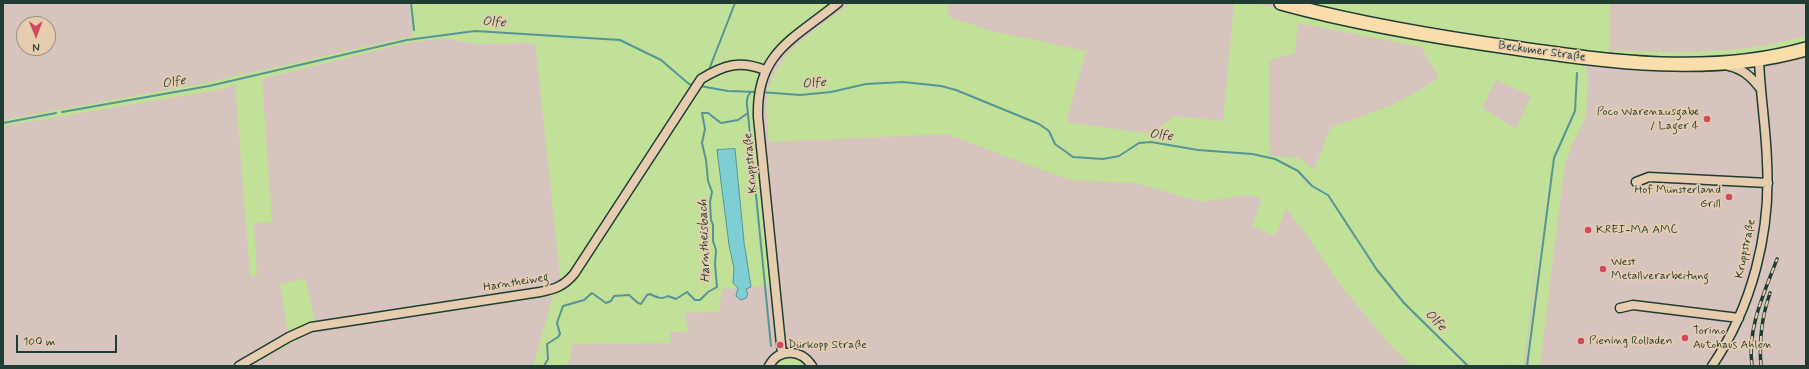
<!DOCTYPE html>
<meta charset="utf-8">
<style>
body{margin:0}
#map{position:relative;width:1809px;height:369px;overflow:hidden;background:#d7c4be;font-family:Mynerve,sans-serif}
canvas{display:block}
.frame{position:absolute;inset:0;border:4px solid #1f3d34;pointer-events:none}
.north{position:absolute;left:16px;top:16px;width:40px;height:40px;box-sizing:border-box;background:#e7cdaf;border:1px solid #97937e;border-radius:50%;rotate:179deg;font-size:11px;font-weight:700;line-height:16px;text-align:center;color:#1f3d34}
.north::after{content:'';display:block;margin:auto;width:14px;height:18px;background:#d1495b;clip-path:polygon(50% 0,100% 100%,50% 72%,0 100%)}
.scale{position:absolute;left:16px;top:335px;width:101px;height:18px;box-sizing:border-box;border:2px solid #1f3d34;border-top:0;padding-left:5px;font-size:12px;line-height:14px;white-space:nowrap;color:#1f3d34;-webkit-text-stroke:3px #e7cdaf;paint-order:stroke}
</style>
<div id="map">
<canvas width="1809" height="369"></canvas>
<div class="frame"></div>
<div class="north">N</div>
<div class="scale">100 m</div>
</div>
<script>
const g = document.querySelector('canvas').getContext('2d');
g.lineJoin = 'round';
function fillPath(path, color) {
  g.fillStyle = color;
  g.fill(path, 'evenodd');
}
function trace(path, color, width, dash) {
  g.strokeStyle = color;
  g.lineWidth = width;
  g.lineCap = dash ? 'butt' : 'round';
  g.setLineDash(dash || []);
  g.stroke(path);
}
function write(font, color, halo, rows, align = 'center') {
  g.font = font + ' Mynerve,sans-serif';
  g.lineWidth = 3.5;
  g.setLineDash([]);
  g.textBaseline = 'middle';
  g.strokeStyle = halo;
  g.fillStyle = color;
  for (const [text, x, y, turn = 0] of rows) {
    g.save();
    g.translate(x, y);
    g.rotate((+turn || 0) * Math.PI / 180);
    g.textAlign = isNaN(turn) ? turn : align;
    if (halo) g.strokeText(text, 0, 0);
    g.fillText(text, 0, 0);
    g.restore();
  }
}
fillPath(new Path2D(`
 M409,3H829L791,33L763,64L722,65L733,34L721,65L756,69L759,76L753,99L754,119L771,286L751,287L749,283L744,242L735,149L718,150L729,245L734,268L733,283L738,288L721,289L720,312L678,313L686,314L687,332H670L671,343L572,344L571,357L566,366H533L553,296L324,330L308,334L250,366H243L311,329L561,284L535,43L472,44L446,38L407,43L262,79L272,222L254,223L257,275L250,276L235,85L213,91L3,126V120L209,82L413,36Z
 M850,3H948L949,17L996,32L1086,51L1066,122L1145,133L1157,129L1175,116L1223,121L1234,3H1257L1314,19L1419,39L1567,61L1565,74L1567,61L1585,64L1588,77L1586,116L1572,145L1564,169L1540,366H1526L1545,176L1524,366H1519L1499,359L1516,366H1412L1390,345L1338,282L1308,237L1286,208L1275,236L1252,226L1262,198L1247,195L1201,202L1135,183L1070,180L946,134L769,142C768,127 765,111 767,96C774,51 818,30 850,3ZM1298,23L1421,47L1439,78L1397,103L1330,128L1314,170L1299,158L1270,156L1269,60L1295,53ZM1496,80L1531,96L1516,129L1482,108Z
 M1300,3H1610L1609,54L1573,51L1416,28Z
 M1806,36V41L1766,50L1722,55L1645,56L1613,53V50C1676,54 1744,54 1806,36Z
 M305,278L316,324L288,335L280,284Z
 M790,357L798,359L806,366H774L782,359Z`), '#c1e098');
const water = new Path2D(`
 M735,149L744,242L751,287L746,289L748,294L746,298L741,300L736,296L738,288L733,283L734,268L729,245L717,150Z`);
fillPath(water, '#7dcfd4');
trace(water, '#579594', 1);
trace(new Path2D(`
 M411,3L414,30
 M710,67L735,3
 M700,86L728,91L757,92
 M761,92L800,95L831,92L866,84L903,82L941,86L956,90L1039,124L1049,131L1055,144L1073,157L1103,159L1119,156L1139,143L1151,142L1198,150L1252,154L1275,159L1298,171L1312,186L1328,195L1377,270L1404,303L1468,366
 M62,112L209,86L407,40L475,31L620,40L661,60L689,84L693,85
 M748,114L771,346
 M3,123L56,113
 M544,366L548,359L547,344L558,337L560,334L557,323L563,306L584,300L592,293L606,303L611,301L614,296L629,295L638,303L641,304L647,295L650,294C656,297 662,300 668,296L676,299L687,292L695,300H700L708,292L717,287L715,264L716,250L713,241V225L711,220L710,202L712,192L708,181L706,160L702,143L705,129L702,113H708L721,123L738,120L748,113C747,106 745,97 751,92
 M1527,366L1554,158L1575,111L1577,73`), '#579594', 2);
const minor = new Path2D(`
 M1729,66C1743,69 1751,77 1760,88
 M1636,182L1649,177L1768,183
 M1620,308L1633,305L1739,318
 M782,354L758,117C756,52 794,39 838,3
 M239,366L289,337L311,327L540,292C555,289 564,286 574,274L701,79C724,65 739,60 765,70
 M769,366C779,348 801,349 812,366
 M1712,366C1752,307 1771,233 1767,162C1766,127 1760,93 1759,59`);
const primary = new Path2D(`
 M1281,3C1357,24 1436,37 1515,48C1610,62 1711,76 1806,49`);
trace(minor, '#1f3d34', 11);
trace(primary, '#1f3d34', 16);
trace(minor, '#e7cdaf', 8);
trace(primary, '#f9deab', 13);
const rail = new Path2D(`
 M1752,366C1747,328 1764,294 1777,259
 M1761,366C1759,342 1762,316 1770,293`);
trace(rail, '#1f3d34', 3.5);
trace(rail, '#e7cdaf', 2, [6]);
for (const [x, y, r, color] of [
 [1707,119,4,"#d1495b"],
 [1729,197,4,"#d1495b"],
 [1588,230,4,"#d1495b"],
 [1603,269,4,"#d1495b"],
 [1685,338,4,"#d1495b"],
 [1581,341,4,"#d1495b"],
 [780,345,4,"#d1495b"]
]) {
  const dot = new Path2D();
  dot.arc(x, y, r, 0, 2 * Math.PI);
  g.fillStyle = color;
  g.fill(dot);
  trace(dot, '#e7cdaf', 1.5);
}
write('12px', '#1f3d34', '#e7cdaf', [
 ["Beckumer Straße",1542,52,8],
 ["Kruppstraße",751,163,-95],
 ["Kruppstraße",1746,249,-78],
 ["Harntheiweg",516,283,-9]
]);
write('12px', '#1f3d34', '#e7cdaf', [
 ["Poco Warenausgabe",1699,112,"right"],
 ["/ Lager 4",1699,126,"right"],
 ["Hof Münsterland",1721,190,"right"],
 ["Grill",1721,204,"right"],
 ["KREI-MA AMC",1596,230],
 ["West",1611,262],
 ["Metallverarbeitung",1611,276],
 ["Torino",1693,331],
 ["Autohaus Ahlen",1693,345],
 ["Piening Rolladen",1589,341],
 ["Dürkopp Straße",788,345]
], 'left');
write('italic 13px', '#24443c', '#e7cdaf', [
 ["Olfe",494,23,3],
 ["Olfe",174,83,-10],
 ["Olfe",814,84,-5],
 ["Olfe",1161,136,7],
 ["Harntheisbach",705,241,-92],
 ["Olfe",1435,321,45]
]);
</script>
